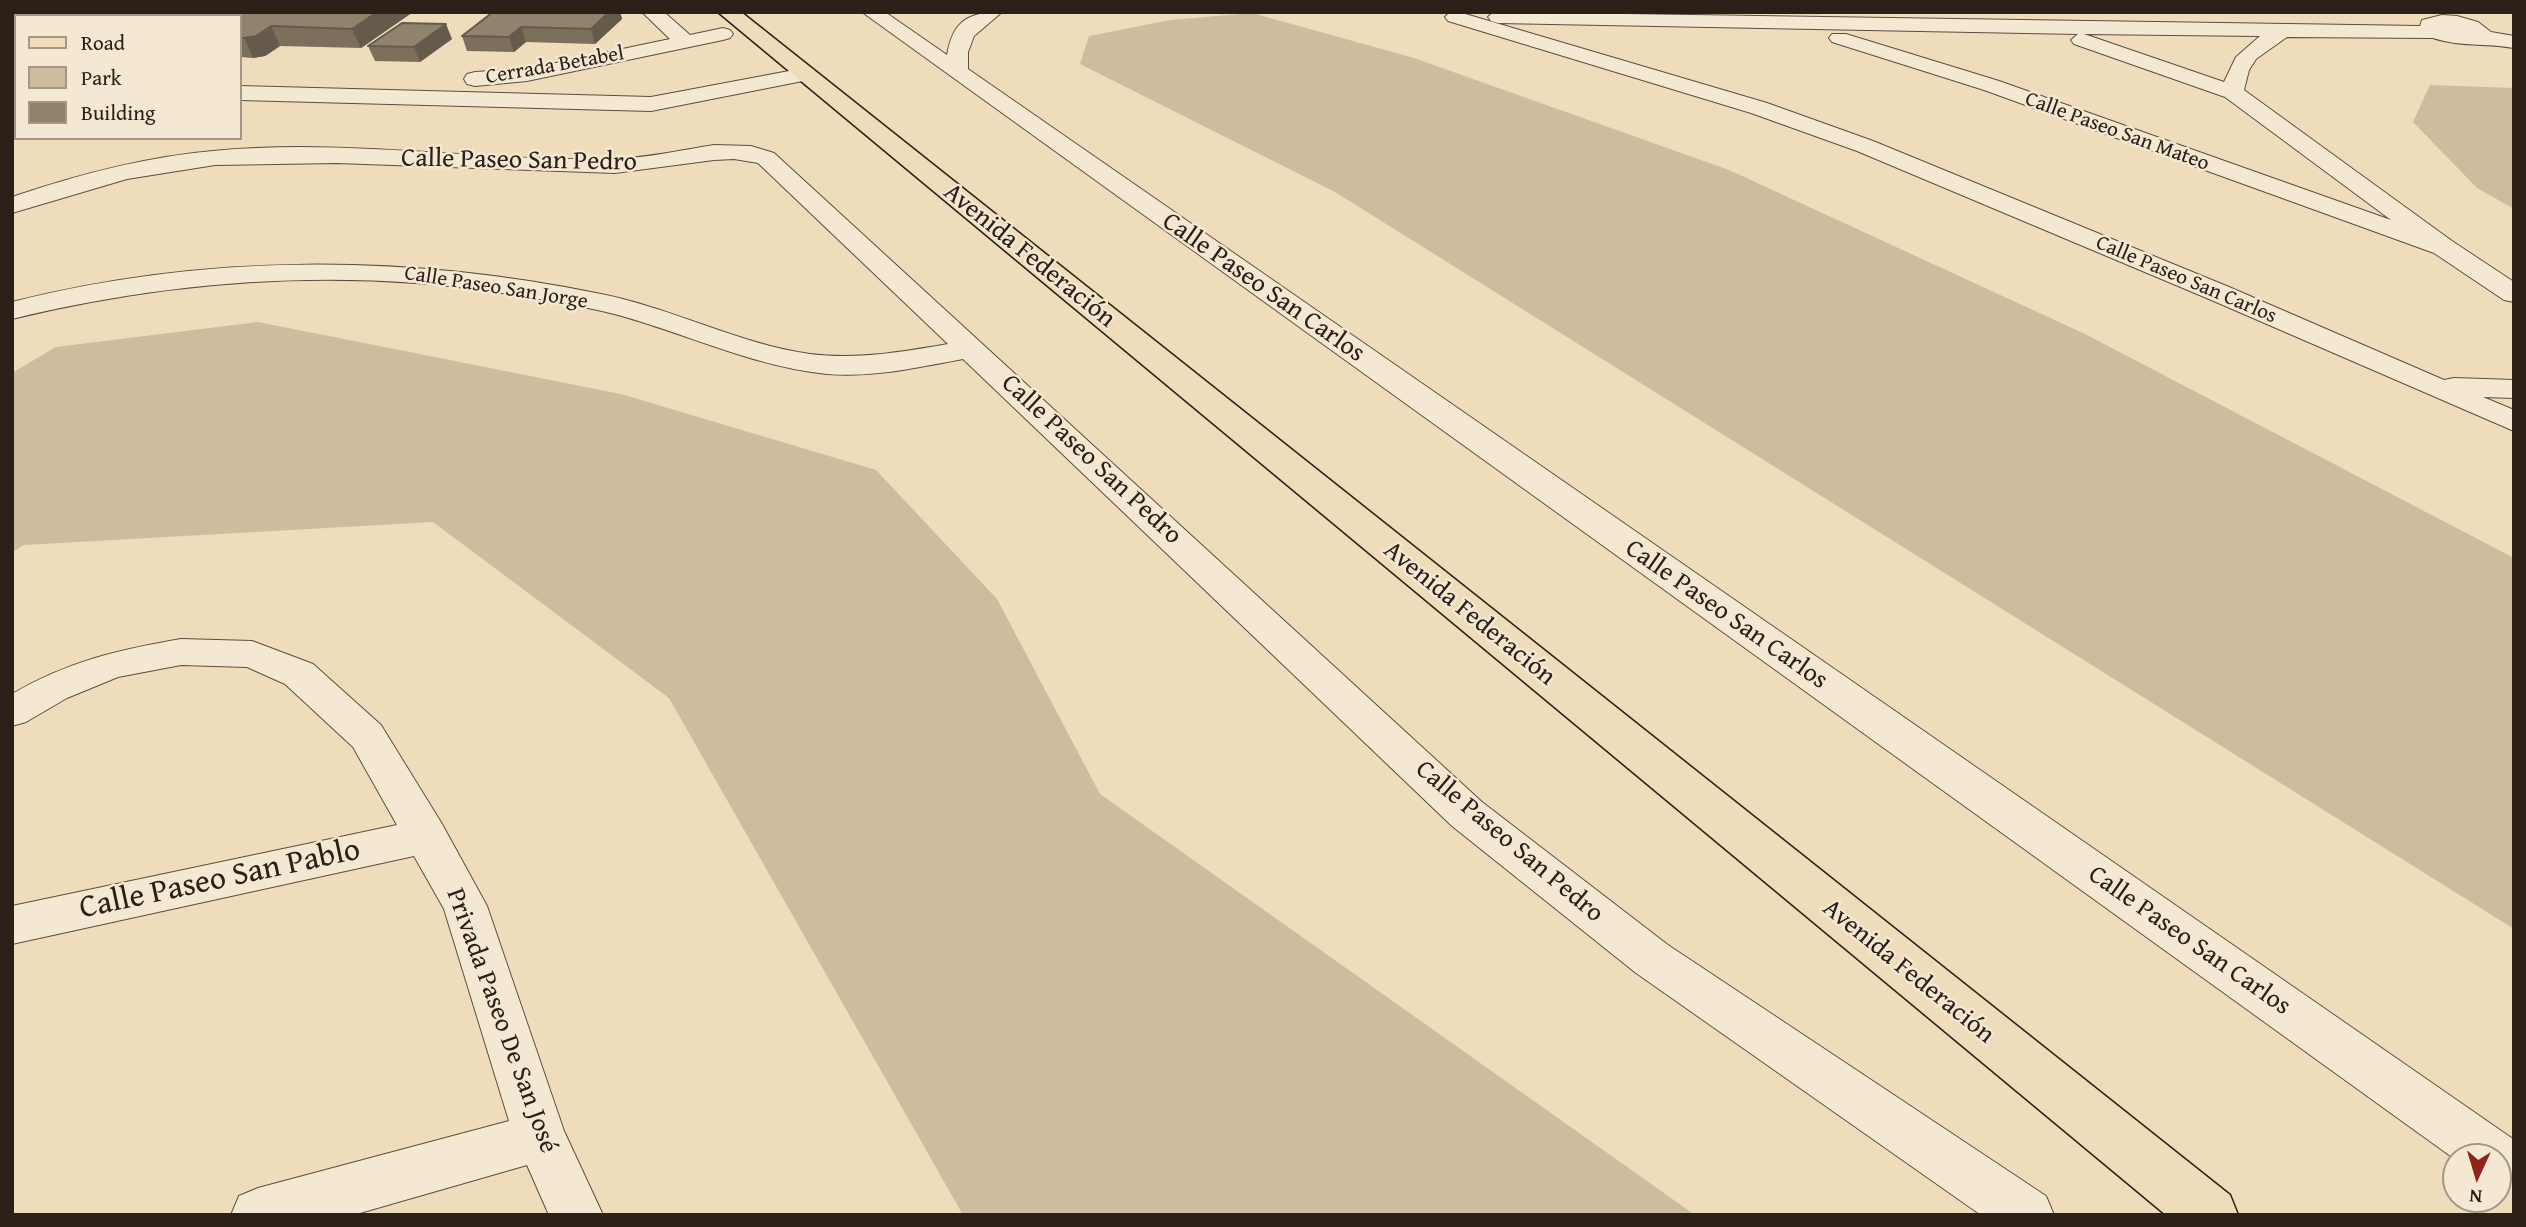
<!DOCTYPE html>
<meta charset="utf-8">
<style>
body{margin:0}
#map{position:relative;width:2526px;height:1227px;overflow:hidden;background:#eedcba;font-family:"Gentium Book Plus",serif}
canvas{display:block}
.frame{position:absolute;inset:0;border:14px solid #2a2017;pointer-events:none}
.legend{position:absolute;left:14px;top:14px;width:228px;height:126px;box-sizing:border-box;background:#f4e8d2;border:2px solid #a39887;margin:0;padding:9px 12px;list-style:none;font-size:21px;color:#2a2017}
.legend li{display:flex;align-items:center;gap:14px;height:35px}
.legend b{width:35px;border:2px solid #a39887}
.north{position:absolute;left:2442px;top:1143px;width:70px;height:70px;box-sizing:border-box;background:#f4e8d2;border:2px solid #a39887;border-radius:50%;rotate:184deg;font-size:19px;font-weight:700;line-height:28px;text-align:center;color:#2a2017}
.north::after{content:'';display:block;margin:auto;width:24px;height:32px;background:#8f2418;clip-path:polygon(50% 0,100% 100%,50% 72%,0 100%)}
</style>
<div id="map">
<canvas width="2526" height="1227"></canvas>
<div class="frame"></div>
<ul class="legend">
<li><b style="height:9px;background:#eedcba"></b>Road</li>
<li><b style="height:19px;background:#cdbc9e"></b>Park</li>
<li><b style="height:19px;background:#90826c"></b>Building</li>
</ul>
<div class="north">N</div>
</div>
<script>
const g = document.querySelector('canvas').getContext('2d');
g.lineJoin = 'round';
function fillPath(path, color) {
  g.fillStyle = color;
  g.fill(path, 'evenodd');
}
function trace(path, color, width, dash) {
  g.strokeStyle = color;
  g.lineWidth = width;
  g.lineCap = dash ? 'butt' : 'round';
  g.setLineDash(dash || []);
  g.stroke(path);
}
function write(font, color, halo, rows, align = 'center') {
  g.font = font + ' "Gentium Book Plus",serif';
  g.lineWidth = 5;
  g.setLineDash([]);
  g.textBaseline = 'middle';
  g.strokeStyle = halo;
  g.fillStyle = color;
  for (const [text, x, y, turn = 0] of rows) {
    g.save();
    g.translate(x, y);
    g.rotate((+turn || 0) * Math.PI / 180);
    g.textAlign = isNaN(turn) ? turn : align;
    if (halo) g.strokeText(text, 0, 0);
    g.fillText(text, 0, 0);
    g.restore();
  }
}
fillPath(new Path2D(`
 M1252,13L1414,58L1729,170L2085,334L2514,558V929L1335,192L1080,64L1089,36L1170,20Z
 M2430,85L2514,88V209L2477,188L2413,122Z
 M258,322L621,394L876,470L997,599L1100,794L1695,1215H963L669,698L433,522L24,545L12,552V373L56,347Z`), '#cdbc9e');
const minor = new Path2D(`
 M642,12H664L690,35L723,28L730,30L733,34L730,38L723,40L527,81L475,86L467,84L464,79L467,74L475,72L527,69L670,39Z
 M862,12H885L947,55C953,20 969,12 1002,12L974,36L968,52V69L2513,1139V1175L2498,1181V1157H2456V1160Z
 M1450,12L1462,13L1767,103L1873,141L2229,287L2444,380L2454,378L2514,380V398L2483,397L2514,410V431L2209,299L1857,151L1751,113L1448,21L1445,17Z
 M1493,12L2420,26L2422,20L2442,15L2457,16L2478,22L2491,32L2514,36V48C2487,43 2459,47 2433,38L2287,37L2256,59L2249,70L2244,90L2452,241L2514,282V302L2504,300L2434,253L1984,90L1832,42L1829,38L1832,34H1846L1999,81L2391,220L2225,97L2074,44L2071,40L2078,34L1498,23L1491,21L1488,17ZM2084,34L2260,36L2236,57L2224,82Z
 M805,68L813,69L816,74L813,79L651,111L240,100V86L651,97Z
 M16,83V98L12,99V84Z
 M12,125H16V138H19L12,139Z
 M714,145L751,146L774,153L1482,802L1668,945L2046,1196L2054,1215H1981L1636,973L1452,826L963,359C919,367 873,378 827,374C744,366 669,324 588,308C531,297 474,287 416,283C281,273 143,287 12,319V302C205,253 407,254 601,294C672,308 739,344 810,354C857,360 902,352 948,344L758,163L734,159L714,160L615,173L337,163L215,165L127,179L12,213V197C77,175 144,157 213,151C347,138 481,162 615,159C648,158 681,150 714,145Z
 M181,639L252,641L313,664L381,725L442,824L487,906L564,1131L603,1215H549L527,1165L353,1215H231L239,1196L258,1188L509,1121L444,909L414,856L12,944V906L397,825L353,747L285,684L247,667L181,665L118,677L67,698L26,722L12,726V694C69,661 118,650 181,639Z`);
const major = new Path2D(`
 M718,12H741L2230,1195L2238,1215H2166Z`);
trace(minor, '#5b4f40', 2);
trace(major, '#2a2017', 3);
fillPath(minor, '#f4e8d2');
fillPath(major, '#eedcba');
fillPath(new Path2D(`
 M12,12H413L361,48L280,46L265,56L253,58L240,57V16H16V88L12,82Z
 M493,12H620L622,19L595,44L526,42L514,52L467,51L462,36Z
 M452,39L420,62L375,61L368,46Z`), '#7c705d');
fillPath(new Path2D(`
 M377,12H413L361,48L352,29Z
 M609,12H620L622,19L595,44L591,29Z
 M446,24L452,39L420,62L414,47Z
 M271,26L280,46L265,56L253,58L244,38Z
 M521,27L526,42L514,52L509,37Z`), '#655b4c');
const building = new Path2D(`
 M12,12H377L352,29L271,26L256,36L244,38H240V16H16V72H12Z
 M493,12H609L591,29L521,27L509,37L462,36Z
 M402,23L446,24L414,47L368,46Z`);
fillPath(building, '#90826c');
trace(building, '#655b4c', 2);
write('21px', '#2a2017', '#f4e8d2', [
 ["Cerrada Betabel",555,66,-10],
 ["Calle Paseo San Mateo",2117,132,20],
 ["Calle Paseo San Carlos",2186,280,23],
 ["Calle Paseo San Jorge",496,288,9]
]);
write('26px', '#2a2017', '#f4e8d2', [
 ["Calle Paseo San Pedro",519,161,1],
 ["Avenida Federación",1029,256,39],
 ["Calle Paseo San Carlos",1263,288,35],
 ["Calle Paseo San Pedro",1091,460,43],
 ["Avenida Federación",1469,614,39],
 ["Calle Paseo San Carlos",1726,615,35],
 ["Calle Paseo San Pedro",1509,842,40],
 ["Calle Paseo San Carlos",2189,941,35],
 ["Avenida Federación",1908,972,39],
 ["Privada Paseo De San José",501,1021,70]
]);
write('32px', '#2a2017', '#f4e8d2', [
 ["Calle Paseo San Pablo",220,880,-12]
]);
</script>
